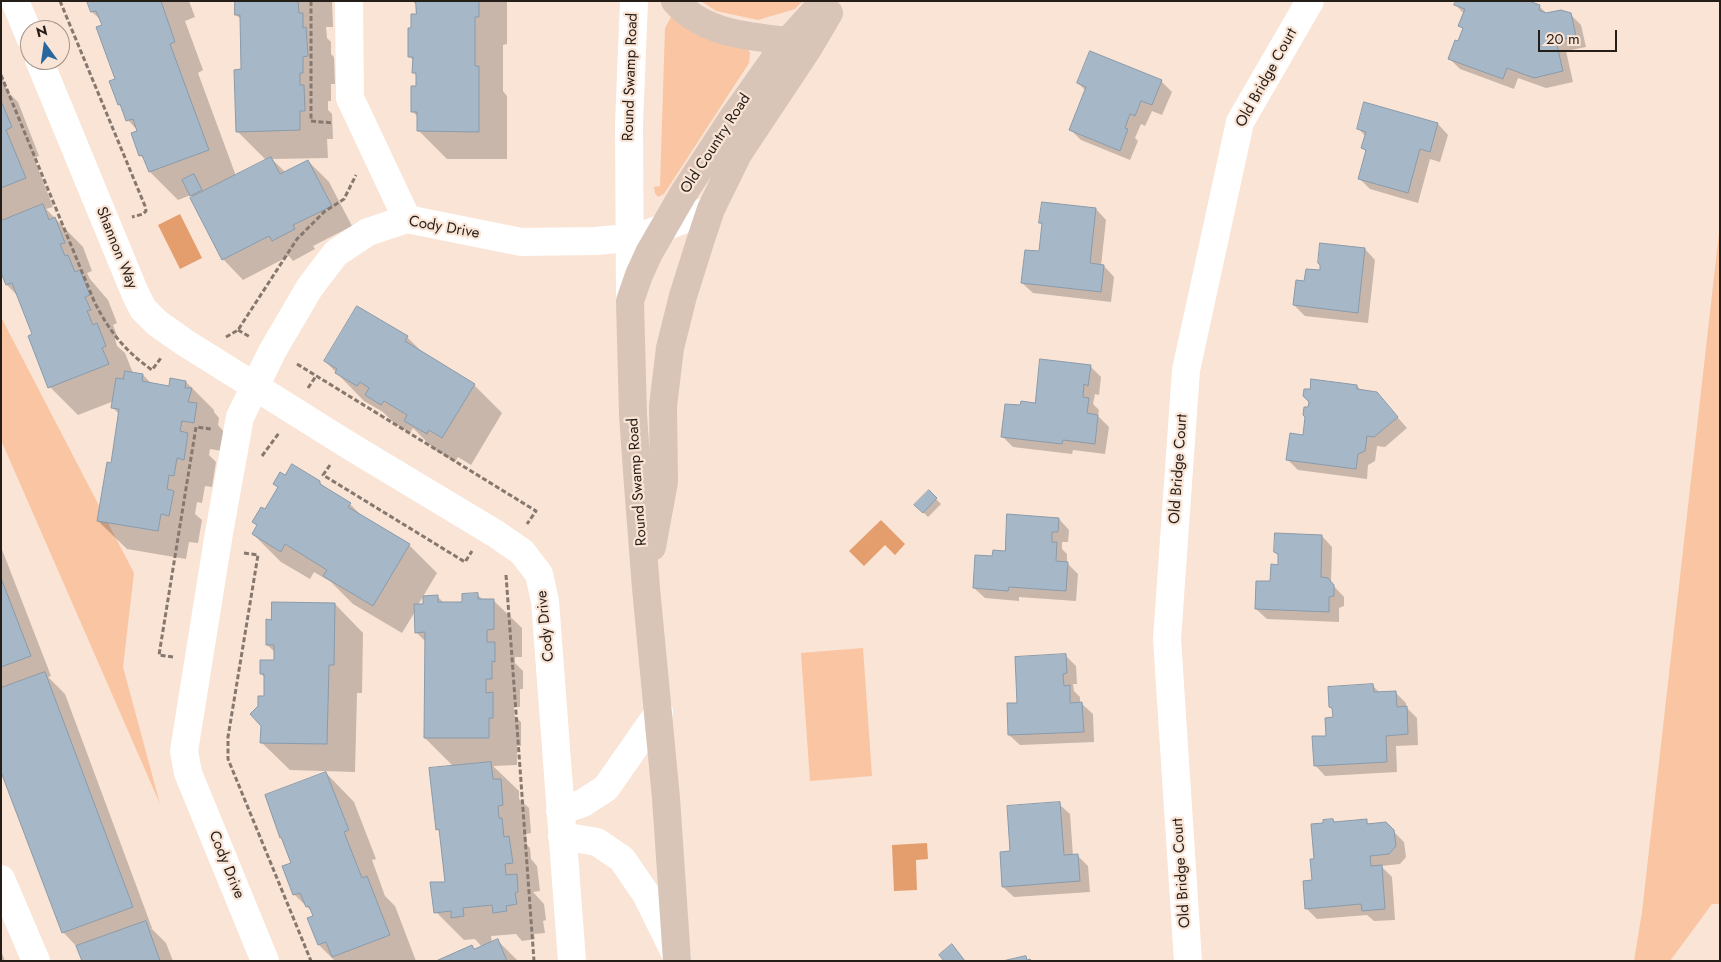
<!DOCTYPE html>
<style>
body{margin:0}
#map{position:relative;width:1721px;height:962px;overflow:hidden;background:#fae4d5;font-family:Jost,sans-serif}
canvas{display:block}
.frame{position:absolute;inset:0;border:2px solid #241d18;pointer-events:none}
.north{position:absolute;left:20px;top:20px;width:50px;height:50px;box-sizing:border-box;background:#fae4d5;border:1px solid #a49489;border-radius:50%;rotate:346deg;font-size:14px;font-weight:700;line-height:20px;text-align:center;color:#241d18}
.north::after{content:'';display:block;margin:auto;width:18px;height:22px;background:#27679d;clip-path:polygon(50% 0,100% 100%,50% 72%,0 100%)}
.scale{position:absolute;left:1538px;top:30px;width:79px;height:22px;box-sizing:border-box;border:2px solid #241d18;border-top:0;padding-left:6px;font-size:15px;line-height:18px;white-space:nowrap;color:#241d18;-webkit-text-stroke:4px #fae4d5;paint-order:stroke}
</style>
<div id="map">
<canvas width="1721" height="962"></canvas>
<div class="frame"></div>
<div class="north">N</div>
<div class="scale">20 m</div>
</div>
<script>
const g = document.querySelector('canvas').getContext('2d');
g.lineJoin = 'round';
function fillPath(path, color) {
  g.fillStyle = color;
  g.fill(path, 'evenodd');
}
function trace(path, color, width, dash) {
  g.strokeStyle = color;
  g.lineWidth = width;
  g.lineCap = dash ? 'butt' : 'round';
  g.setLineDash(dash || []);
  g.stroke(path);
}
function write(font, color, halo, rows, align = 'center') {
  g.font = font + ' Jost,sans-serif';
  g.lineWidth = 4.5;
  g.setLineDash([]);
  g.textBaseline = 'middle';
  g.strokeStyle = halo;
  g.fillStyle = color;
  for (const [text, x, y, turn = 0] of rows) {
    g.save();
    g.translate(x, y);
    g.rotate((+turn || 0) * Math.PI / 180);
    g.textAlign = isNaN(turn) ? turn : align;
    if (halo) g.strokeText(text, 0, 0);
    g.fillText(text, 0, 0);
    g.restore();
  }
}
fillPath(new Path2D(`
 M701,1H803L795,9L758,20L716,11Z
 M671,17H679L746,46L750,53L749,63L664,194L658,197L655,193L654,187L660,186L665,28Z
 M1720,224V904H1712L1670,961H1634L1642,912Z
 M1,317L134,573L123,667L160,804L1,440Z
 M863,648L872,776L810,781L801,653Z`), '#f9c5a3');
fillPath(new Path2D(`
 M180,214L202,258L180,269L158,225Z
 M881,520L905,544L895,555L885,545L864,566L849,551Z
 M927,843L928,859L916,860L917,890L894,891L892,845Z`), '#e49e6d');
fillPath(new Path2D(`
 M88,1H189L195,17L185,21L203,70L198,73L236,176L266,160L237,131L243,70L242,20L236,15V1H332L333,27H326L327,38L331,42V54L334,57L335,84H331V101H328V110L332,114L333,139H327L328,158L272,159L286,173L308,161L329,182L352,226L313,246L315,249L293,261L289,256L243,280L223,259L194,198L191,195L178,200L150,172L146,161L140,155L138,131L128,120L123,109L119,105L111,82L117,80L103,26L102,21L92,12Z
 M412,1H507V44L503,45V91L507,96V159H447L419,131V118L413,112L417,88V76L414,73V61L409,56L412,29L417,16L418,6Z
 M1456,5L1539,6L1547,14H1570L1581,25L1586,47L1566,51L1573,82L1546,88L1518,78L1514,89L1460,69L1449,58L1459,43L1464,30L1460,25L1464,14Z
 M1,75L8,92L18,102L39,156L34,158L53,207L46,209L83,247L92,271L87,273L90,279L108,300L117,323L113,325L118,338L115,339L117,346L125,353L133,373L143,375L152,384L170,387L186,382L214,410V412L219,418L218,425L225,433L222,451L210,449L209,455L216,462L212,487L205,486L202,503L197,502L195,514L202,520L198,543L189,542L186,559L127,549L98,521L112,464L120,415L113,408L114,401L78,415L50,387L34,335L18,296L7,285L1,270Z
 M1161,81L1172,92L1162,115L1152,111L1145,126L1141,124L1135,138L1138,141L1130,160L1081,140L1070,129L1086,91L1078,83Z
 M1438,124L1448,135L1440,162L1430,159L1418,203L1370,189L1359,178L1367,152L1363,148L1366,137L1358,128Z
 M1096,209L1106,220L1101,266H1104L1114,277L1111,302L1033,293L1022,283L1040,253L1043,225L1040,223Z
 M1365,249L1375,260L1368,323L1305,316L1294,305L1305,282L1321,271Z
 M407,337L425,355L474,385L502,413L471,465L458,457L455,462L434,449L413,428L410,433L395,424L383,412L364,401L325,361Z
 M1090,366L1101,377L1099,395L1095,394L1093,404L1099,410L1098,416L1109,427L1105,454L1073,450L1072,454L1013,447L1003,437L1021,407L1036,404Z
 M1357,386L1362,391L1376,393L1407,428L1385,447L1377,446L1375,461L1368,465L1367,479L1298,470L1288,460L1304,436Z
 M285,477L319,482L329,491L350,504L364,518L409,545L437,573L418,605H424L437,596L444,603H463L478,595L483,600H493L522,628V657H515V663L523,671V689H520V707H514V715L521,722V746H517V765L493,766L519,791V799L529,808L531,833L526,834L527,845L530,848L531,859L537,866L540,891L533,892L544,904L546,920L543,921L545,933L534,934L535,939L522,941L516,934L491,936L492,943L497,940L518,961H439L482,947L475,939L464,940L436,912L446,883L441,833L437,829L454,767L425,738L426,642L416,632V610L402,633L353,604L331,582L314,572L310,579L281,562L253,534L258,526L253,522L265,511L279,488L274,484Z
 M929,492L941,504L928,517L916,505Z
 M1059,519L1069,530L1068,542H1062V549L1067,554V563L1078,574L1076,601L1019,597V601L985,598L974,588L994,558L1006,552Z
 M1322,536L1332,547L1331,583L1344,597V606L1339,608V622L1267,619L1256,609L1279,566V556L1275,552Z
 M1,547L51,676L48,677L65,694L152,928H151L166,943L173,961H83L78,948L63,932L1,768Z
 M335,604L363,633L362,693H357L355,772L290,770L261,742L262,726L260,707L265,697V678L261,674L275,661V652L267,645L272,621Z
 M1066,656L1076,666L1077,684H1073L1074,691L1080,697V704H1082L1093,714L1094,742L1020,745L1009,735L1018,704Z
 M1373,686L1380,693L1395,692L1406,703V707L1417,718L1418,745L1396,746L1397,772L1325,776L1315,765L1334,718V711L1330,707Z
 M326,773L354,802L376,859L372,860L385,896L395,906L416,961H335L319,945L313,913L294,894L293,864L284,841L281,837Z
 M1059,804L1070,814L1073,856L1077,855L1088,866L1090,892L1014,897L1003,887Z
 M1333,820L1336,823L1366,821L1370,825L1393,831L1404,842L1406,857L1400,864L1381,866L1392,877L1395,920L1374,921L1367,915L1317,919L1306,908L1324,824Z
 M1,951L5,961H1Z`), '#0003');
const building = new Path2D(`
 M87,1H161L175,42L170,44L209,150L149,172L142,155L139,156L131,133L137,131L133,119L126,121L120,104L118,105L109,81L115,79L96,27L102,25L96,11L91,12Z
 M235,1H298L299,13H303V28L306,27L308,56L303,57V73H300V85H304L305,111H300V130L236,132L234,70L241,69L240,15H235Z
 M416,1H479V17H475V66H479V132L417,131V112H411V86H416V73H412L413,57H408V28H411V14H416Z
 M1456,1H1529L1540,5L1539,10L1546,13L1561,10L1571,13L1576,36L1556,41L1563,71L1534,78L1507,68L1503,79L1448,59L1455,40L1458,41L1463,28L1458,26L1465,9L1454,5Z
 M1090,51L1162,80L1152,105L1141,101L1135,116L1130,114L1125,128L1128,129L1120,151L1069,130L1086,87L1077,83Z
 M1,101L12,127L6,130L26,178L1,188Z
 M1364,102L1438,123L1430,152L1420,149L1408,193L1358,179L1366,150L1361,148L1366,132L1357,129Z
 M271,157L280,174L308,160L332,206L293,225L295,229L272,241L269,236L222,260L190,198Z
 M194,174L202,190L190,196L182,180Z
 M1042,202L1096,208L1090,263L1104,265L1101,292L1021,283L1025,250L1039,251L1042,223H1039Z
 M43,204L49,220L55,217L65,243L60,244L65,256L68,255L75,272L80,270L90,295L85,297L91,310L87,311L93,325L97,323L106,346L102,348L109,364L48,388L28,336L32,334L12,283L6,285L1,273V221Z
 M1320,243L1365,248L1358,313L1293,305L1296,280L1304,281L1306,269L1320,270V265L1318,263Z
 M357,306L408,336L405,341L475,384L442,438L429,430L427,434L404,421L407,415L384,401L381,405L365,395L369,388L360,382L357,386L335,373L337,369L324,361Z
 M1040,359L1091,365L1088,386L1084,384L1083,397L1089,398L1087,413L1098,415L1095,444L1063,440L1062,444L1001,437L1005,404L1020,405L1021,401L1035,403Z
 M125,371L143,374L142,381L169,386L170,378L186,381L185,388H192L188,402L197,403L194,423L182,421L180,431L188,433L184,460L177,458L174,476L169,475L167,489L174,491L169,516L161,514L158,531L97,521L107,462L111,463L119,409L111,408L116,378L123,379Z
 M1311,379L1357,385V389L1377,392L1398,417L1374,437L1367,436L1365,451L1358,454L1356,469L1286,460L1290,433L1303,435L1305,417L1303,415L1304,407H1308L1309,402L1303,396L1304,389H1310Z
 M292,464L320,481V484L351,503L348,507L410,544L373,606L323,576L327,570L285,544L281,552L252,534L257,525L252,522L261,507L265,509L278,487L273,484L280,472L285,475Z
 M929,490L937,498L923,513L914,505Z
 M1007,514L1059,518L1058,532H1052V542H1057L1056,561L1068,562L1066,591L1009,587L1008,591L973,588L975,555L992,556L993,550L1005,551Z
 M1275,533L1322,535L1321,577L1328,578L1334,585V596L1329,597V612L1255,609L1256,581H1270L1271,564L1278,565V554L1274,552Z
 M1,578L31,656L1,667Z
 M478,593V599H494V629L487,630V642H495V662L492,661V679H486V693L493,692V718H489V738H424L425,632L415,633L414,604H423V596L438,595V602H462V594Z
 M272,602L335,603L334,665H329L327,744L260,743L261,726L250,714L258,706V696H264V674H260V660H274V645H266V619L271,620Z
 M1066,654L1067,673L1063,674L1064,686L1070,685V703L1082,702L1084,732L1008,735L1007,703H1017L1015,657Z
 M45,672L133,907L62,933L1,772V688Z
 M1373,684L1374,692L1396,691L1397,707L1407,706L1408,734L1386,736L1387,762L1314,766L1312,736H1326L1325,718L1333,717L1332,708L1329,707L1328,687Z
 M491,762L493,779H501L503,805L498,806L499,818H502L504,837L509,836L513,863L505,864L506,875L517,874L518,892L515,893L517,904L506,906L507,911L493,913L492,905L463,908L464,916L451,918V911L434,913L430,882H445L439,829L436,830L429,768Z
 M326,772L349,830L344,832L362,878L367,876L390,935L332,957L326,942L318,945L307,918L313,916L309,906L306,907L300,893L293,895L282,866L291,863L281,837L280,838L265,795Z
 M1060,802L1064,855L1078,854L1080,881L1002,887L1000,852L1010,851L1007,806Z
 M1333,819L1334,822L1367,819V824L1386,822L1394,830L1396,846L1389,854L1370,856L1371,866L1382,865L1385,909L1362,911L1361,904L1305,909L1303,881L1312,880L1310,859H1314L1311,824L1323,823V820Z
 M146,921L160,961H82L76,946Z
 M498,939L507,961H436L472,945L474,949Z
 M952,944L965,961H944L939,955Z
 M1026,956L1027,960L1030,959L1031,961H1003Z`);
fillPath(building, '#a6b7c8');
trace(building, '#899aaa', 1);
trace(new Path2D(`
 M60,1L145,206L146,211L143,214L132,217
 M311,1V121L333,123
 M1,75L94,301C109,331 124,350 152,370L161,358
 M238,330L250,337
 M226,337L238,330L297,239L324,212L344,199L356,175
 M297,364L536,511L527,524
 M308,388L316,376
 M262,456L279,433
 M330,465L323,475L465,562L472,551
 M244,553L258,555L228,737V759L311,961
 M506,575L534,961
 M173,657L159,655L196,427L211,429`), '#86786f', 3, [5, 2.5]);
trace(new Path2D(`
 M15,1L30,37
 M349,1L350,98L407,219
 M39,60L135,293L143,309L157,323L184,342L345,443L496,534L522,552L539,574L545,601L572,961
 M560,811L583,803L606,788L659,712
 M562,836L597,842L622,859L646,894L677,957
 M1,879L36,961
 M265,961L188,773L184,751L219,533L240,417L273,350L310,287L336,253L368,232L407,219L521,242L595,241L629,238L644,235L711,209
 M1188,961L1167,639L1186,370L1240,122L1310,1`), '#fff', 28);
trace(new Path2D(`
 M630,300L629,124L634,1`), '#fff', 28);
trace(new Path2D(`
 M675,1C704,34 748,36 788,41
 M652,547L664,482L663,406L670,348L683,296L701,239L711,209L738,154L809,47L829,13
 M677,961L666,798L646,588L638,485L633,415L630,301L639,275L649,253L683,194L734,116L773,61L788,41L824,1`), '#d8c5b8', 28);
write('15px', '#241d18', '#fae4d5', [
 ["Round Swamp Road",631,77,-88],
 ["Old Bridge Court",1267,78,-61],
 ["Old Country Road",716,144,-57],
 ["Cody Drive",444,228,10],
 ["Shannon Way",116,248,68],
 ["Old Bridge Court",1179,469,-86],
 ["Round Swamp Road",638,482,-94],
 ["Cody Drive",546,626,-96],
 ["Cody Drive",226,865,68],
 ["Old Bridge Court",1182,873,-94]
]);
</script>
